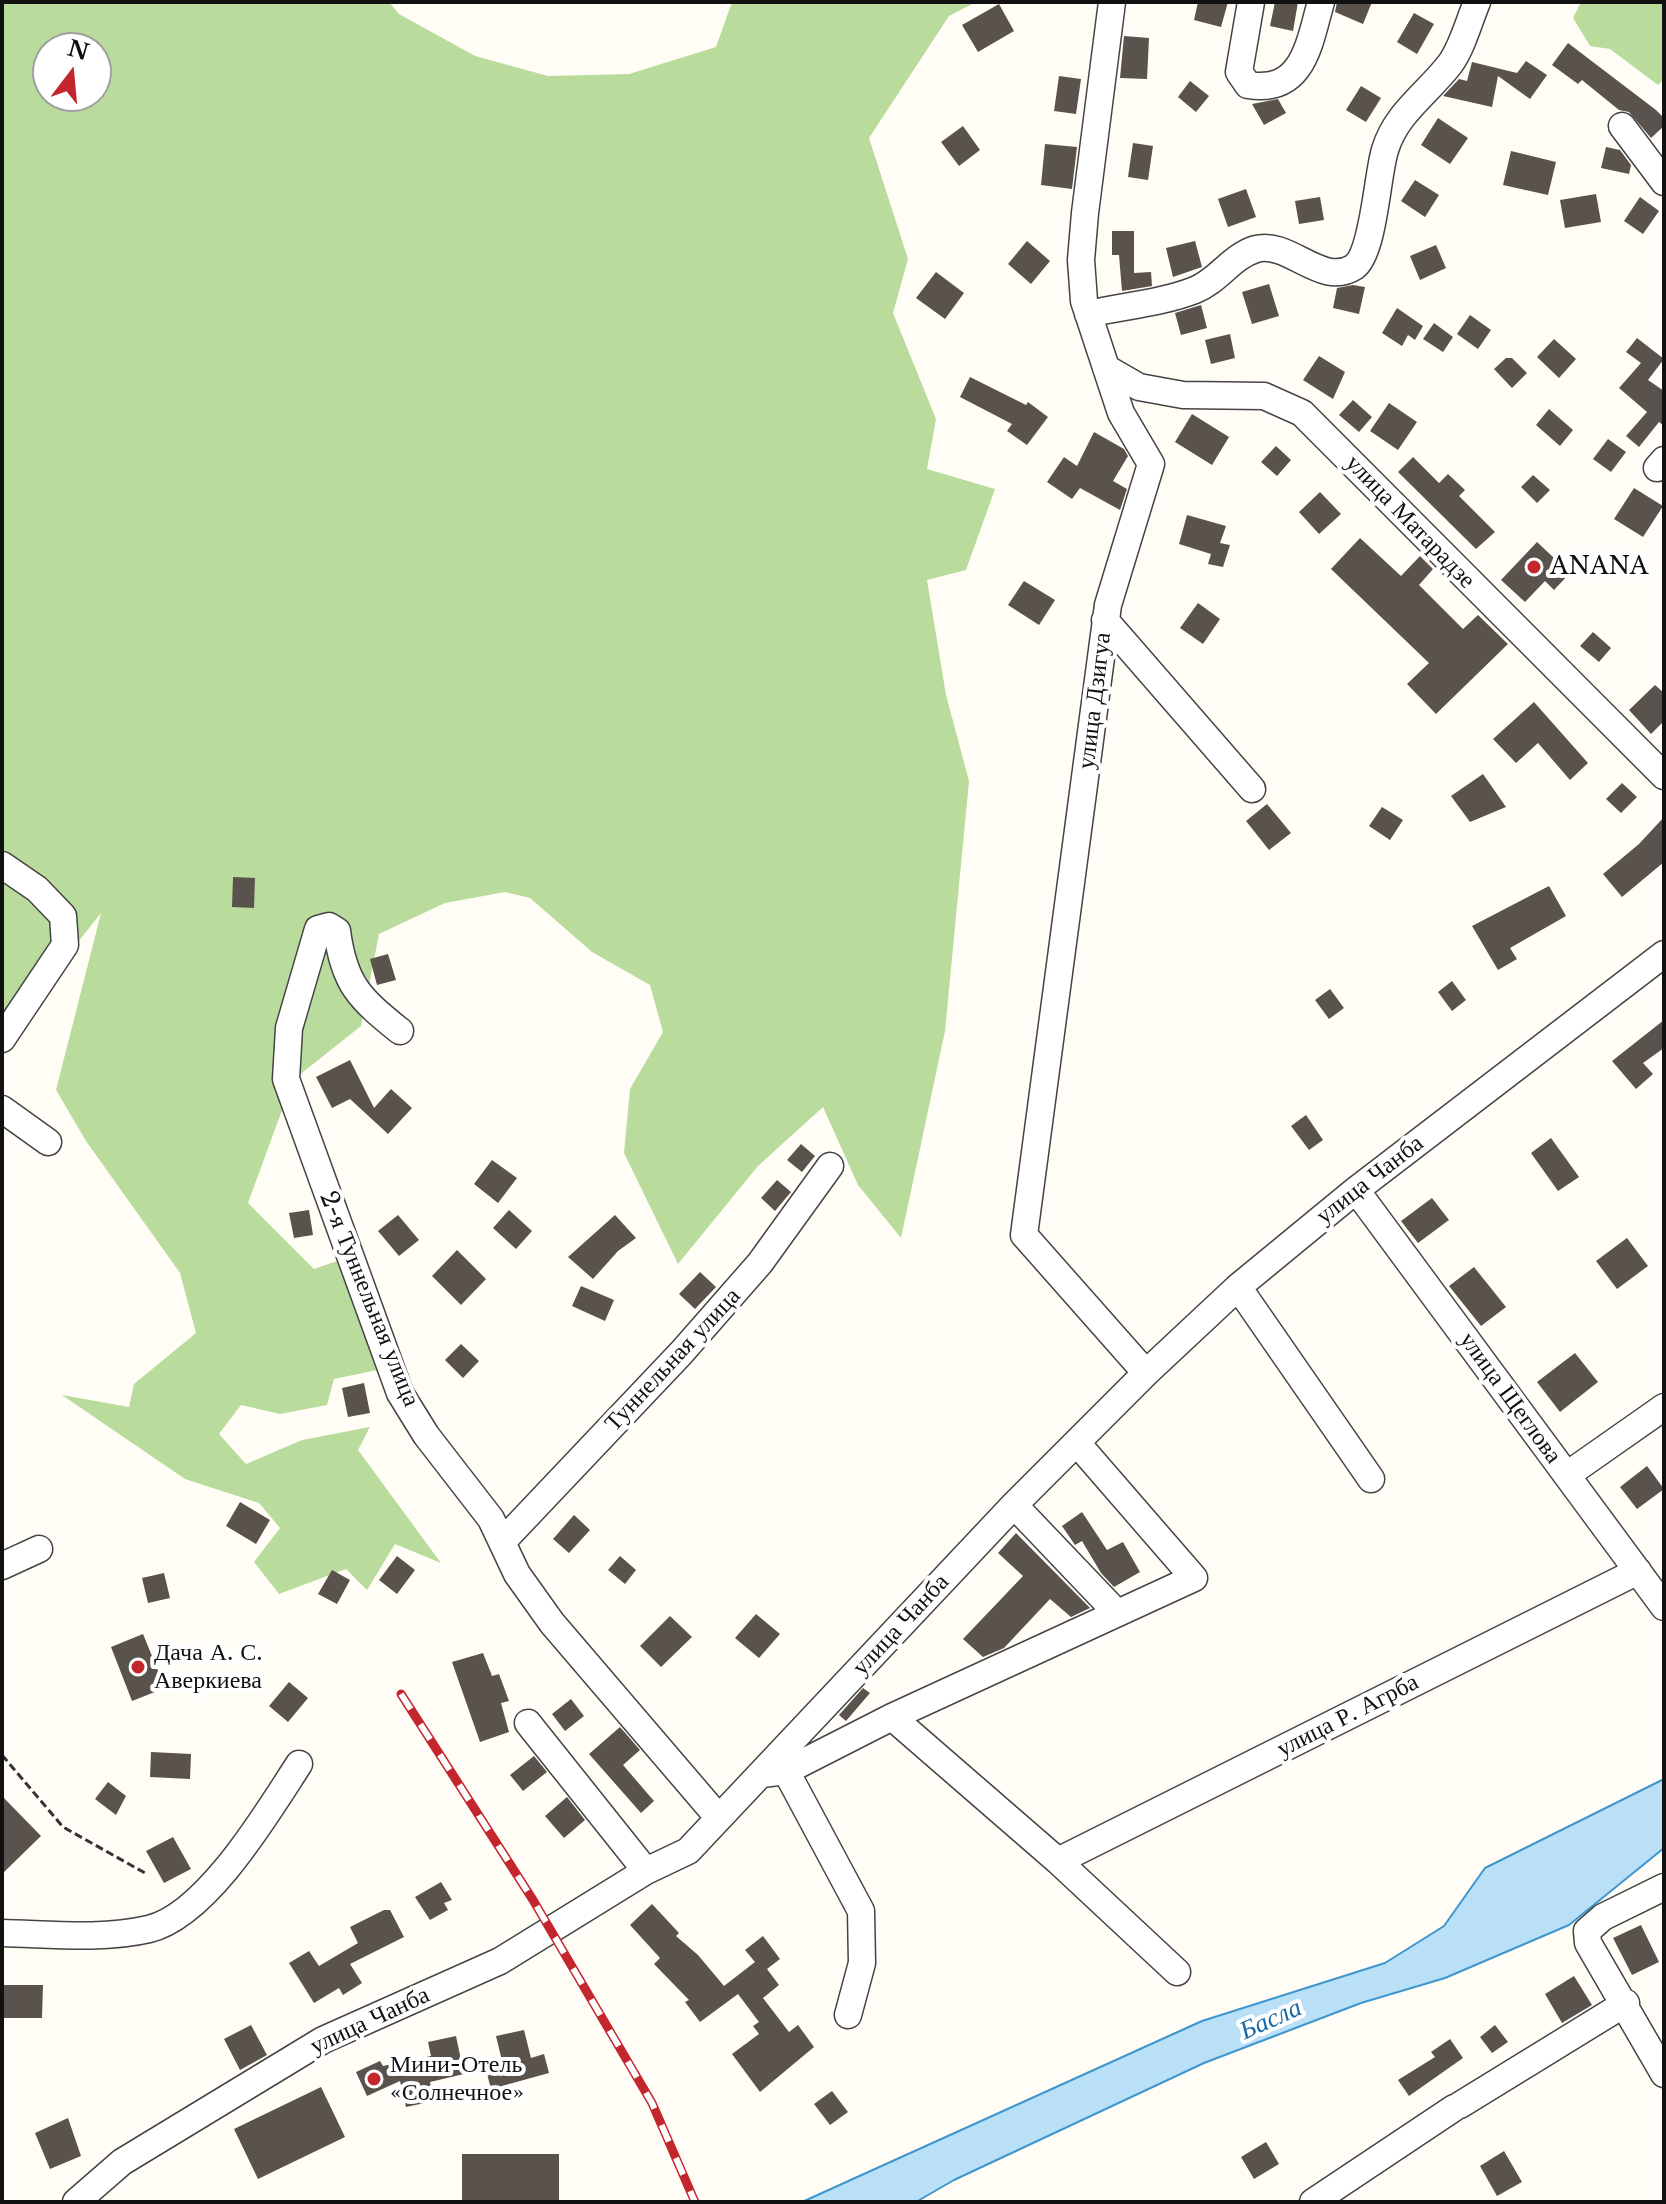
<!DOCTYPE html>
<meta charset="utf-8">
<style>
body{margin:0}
#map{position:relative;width:1666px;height:2204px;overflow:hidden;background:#fffdf5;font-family:"Libre Baskerville",serif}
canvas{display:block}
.frame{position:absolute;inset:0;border:4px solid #111;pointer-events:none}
.north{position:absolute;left:32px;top:32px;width:80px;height:80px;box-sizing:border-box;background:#fff;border:2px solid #a0a0a0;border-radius:50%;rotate:16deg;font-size:22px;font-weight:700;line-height:32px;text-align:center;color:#111}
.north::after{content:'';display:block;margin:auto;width:28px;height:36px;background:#c4262e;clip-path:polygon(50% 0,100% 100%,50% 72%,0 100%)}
</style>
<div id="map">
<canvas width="1666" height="2204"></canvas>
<div class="frame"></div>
<div class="north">N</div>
</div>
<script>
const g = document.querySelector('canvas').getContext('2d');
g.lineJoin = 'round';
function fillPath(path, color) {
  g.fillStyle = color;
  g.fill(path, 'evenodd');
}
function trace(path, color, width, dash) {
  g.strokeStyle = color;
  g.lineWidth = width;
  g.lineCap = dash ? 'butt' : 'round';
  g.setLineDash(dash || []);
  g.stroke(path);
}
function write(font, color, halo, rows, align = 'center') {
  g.font = font + ' "Libre Baskerville",serif';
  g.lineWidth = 8;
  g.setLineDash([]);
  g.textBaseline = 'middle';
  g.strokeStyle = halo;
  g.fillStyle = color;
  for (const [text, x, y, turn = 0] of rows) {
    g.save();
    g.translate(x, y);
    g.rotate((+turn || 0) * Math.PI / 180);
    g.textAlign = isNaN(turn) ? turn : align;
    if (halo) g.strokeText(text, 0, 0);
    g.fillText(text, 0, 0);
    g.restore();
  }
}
fillPath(new Path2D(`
 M2,2H389L399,14L475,56L548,76L629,74L716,47L732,2H976L949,16L869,138L908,259L893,313L936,419L927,469L995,489L966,570L927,580L946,695L969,781L945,1031L901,1238L858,1185L823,1107L758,1166L678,1264L624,1153L630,1089L663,1032L650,985L592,952L530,898L505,892L445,903L379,934L361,1026L293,1080L248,1203L314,1269L340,1260L382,1369L334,1379L327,1405L280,1414L241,1405L219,1434L246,1464L302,1440L370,1427L358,1450L441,1563L395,1544L367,1590L346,1569L279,1594L254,1562L280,1528L259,1503L185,1479L62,1395L129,1407L134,1384L196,1333L180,1273L86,1141L56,1090L101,913L15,1021L2,1022ZM48,48H96V96H48Z
 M1581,2H1664V79L1658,85L1610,49L1590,46L1573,18Z`), '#b9dc9c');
const water = new Path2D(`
 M1664,1779V1848L1569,1925L1445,1978L1361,2003L1204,2063L954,2180L916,2202H802L1202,2021L1385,1963L1444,1926L1485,1868Z`);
fillPath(water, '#b9e0f7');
trace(water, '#3f96cf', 2);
fillPath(new Path2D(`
 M1198,2H1228L1221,27L1194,20Z
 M1275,2H1298L1293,31L1270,26Z
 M1337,2H1372L1363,24L1335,12Z
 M999,4L1014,31L978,52L962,25Z
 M1414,13L1434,24L1417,54L1397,42Z
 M1124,36L1149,38L1147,79L1120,78Z
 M1568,43L1656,110L1664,118V126L1651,138L1629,112L1619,110L1582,80L1578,84L1552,65Z
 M1526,61L1547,75L1530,99L1498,76L1492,107L1443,96L1459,79L1467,81L1472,62L1517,73Z
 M1059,76L1081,79L1076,114L1054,111Z
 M1190,81L1209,96L1196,112L1178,97Z
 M1361,86L1381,98L1366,122L1346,110Z
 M1278,99L1286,113L1264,125L1252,104Z
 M1438,118L1468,138L1450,164L1421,145Z
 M963,126L980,150L959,166L941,142Z
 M1133,143L1153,146L1148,180L1128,177Z
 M1045,144L1077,147L1072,189L1041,185Z
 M1606,147L1620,150L1631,165L1629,174L1601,168Z
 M1511,151L1556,162L1548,195L1503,185Z
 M1415,180L1439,195L1425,217L1401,201Z
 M1246,189L1256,217L1228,227L1218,199Z
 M1596,194L1601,222L1565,228L1560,200Z
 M1320,197L1324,220L1299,224L1295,201Z
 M1640,197L1659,211L1643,234L1624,221Z
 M1112,231H1134V273L1151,272L1152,286L1122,291L1119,255H1112Z
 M1027,241L1050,261L1031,284L1008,264Z
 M1195,241L1202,267L1173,277L1166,248Z
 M1436,245L1446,268L1420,280L1410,256Z
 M936,272L964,293L945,319L916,298Z
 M1269,284L1279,316L1252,324L1242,292Z
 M1353,285L1365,287L1359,314L1333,308L1337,288Z
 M1201,305L1207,328L1181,335L1175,313Z
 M1397,308L1423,326L1415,340L1408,335L1402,346L1382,333Z
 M1470,315L1491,330L1478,349L1457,334Z
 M1434,323L1453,337L1443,352L1423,339Z
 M1230,334L1235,358L1211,364L1205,340Z
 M1637,338L1664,359L1648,380L1664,391V426L1659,422L1639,447L1626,436L1647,412L1619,388L1641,363L1626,352Z
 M1554,339L1576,359L1559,378L1537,357Z
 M1319,356L1345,372L1333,399L1303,380Z
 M1506,358H1512L1527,373L1512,388L1494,369Z
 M970,377L1026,405L1028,402L1048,417L1027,445L1007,431L1012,424L960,397Z
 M1353,400L1372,417L1359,432L1339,415Z
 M1389,403L1417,422L1398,450L1370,431Z
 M1549,409L1573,430L1560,446L1536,425Z
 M1192,414L1229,437L1212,465L1175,442Z
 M1094,432L1124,449L1128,456L1113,481L1127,489L1120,510L1080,488L1072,499L1047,482L1064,457L1077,466Z
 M1608,439L1626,452L1611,472L1593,459Z
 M1276,446L1291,460L1277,476L1261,462Z
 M1413,457L1439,483L1448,474L1465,490L1459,496L1495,532L1476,549L1398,472Z
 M1533,475L1550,490L1537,503L1521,487Z
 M1634,488L1663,506L1643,537L1614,519Z
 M1320,492L1341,514L1319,534L1299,512Z
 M1187,515L1226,526L1220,543L1230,545L1223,567L1208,564L1211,554L1179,544Z
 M1360,538L1401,576L1420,556L1433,569L1419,585L1463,629L1478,615L1508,644L1436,714L1407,684L1429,663L1331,569Z
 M1537,542L1570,573L1554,590L1545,581L1525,602L1501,580Z
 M1024,581L1055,600L1039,625L1008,605Z
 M1198,603L1220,619L1203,644L1180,628Z
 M1593,632L1611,648L1599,662L1580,646Z
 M1655,685L1664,693V721L1651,734L1629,710Z
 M1534,702L1588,763L1570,780L1538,743L1516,763L1493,739Z
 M1483,774L1506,807L1470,822L1451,796Z
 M1622,783L1637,797L1621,813L1606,799Z
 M1267,804L1291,833L1269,850L1246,821Z
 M1382,807L1403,820L1390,840L1369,826Z
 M1664,817V862L1622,897L1603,874L1639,844Z
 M233,877L255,878L254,908L232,907Z
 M1549,886L1566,916L1510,948L1517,959L1498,970L1472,926Z
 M388,954L396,980L377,985L370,959Z
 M1452,981L1466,1000L1452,1011L1438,992Z
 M1330,989L1344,1008L1329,1019L1315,1000Z
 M1664,1020V1048L1643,1063L1653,1074L1636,1089L1612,1061Z
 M350,1060L374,1108L391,1089L412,1108L388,1134L350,1099L332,1108L316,1077Z
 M1306,1115L1323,1140L1309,1150L1291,1126Z
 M1551,1138L1579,1177L1558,1191L1531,1153Z
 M801,1144L815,1156L802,1172L787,1160Z
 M492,1160L517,1178L498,1203L474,1184Z
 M777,1180L791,1192L775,1211L761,1198Z
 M1432,1198L1449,1220L1418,1243L1401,1221Z
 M309,1210L313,1235L294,1238L289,1213Z
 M509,1210L532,1231L516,1249L493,1228Z
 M398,1215L419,1240L399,1256L378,1231Z
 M615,1215L636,1238L618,1251L593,1279L568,1257Z
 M1627,1238L1648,1266L1617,1289L1596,1261Z
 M457,1250L486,1279L461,1305L432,1276Z
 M1474,1267L1506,1307L1481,1326L1449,1286Z
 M700,1272L716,1287L695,1309L679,1294Z
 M581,1286L614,1300L605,1321L572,1306Z
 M461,1344L479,1361L463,1378L445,1360Z
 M1575,1353L1598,1382L1560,1412L1537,1382Z
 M364,1383L370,1413L348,1417L342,1388Z
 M1647,1466L1664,1489L1637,1509L1620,1487Z
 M240,1502L270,1520L256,1544L226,1526Z
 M1082,1512L1107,1550L1123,1542L1140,1572L1114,1587L1101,1573L1082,1541L1075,1545L1062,1526Z
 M574,1515L590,1530L569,1553L553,1539Z
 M1016,1533L1090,1608L1071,1617L1050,1599L1004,1648L983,1657L963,1639L1023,1576L998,1553Z
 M397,1556L415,1570L397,1594L379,1580Z
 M620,1556L636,1570L625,1584L608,1570Z
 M332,1570L350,1580L337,1604L318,1594Z
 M164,1573L170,1598L148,1603L142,1578Z
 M756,1614L780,1634L759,1658L735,1638Z
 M670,1616L692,1637L661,1667L640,1646Z
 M143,1634L165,1688L132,1701L111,1647Z
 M483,1653L492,1676L499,1674L509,1701L501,1703L509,1732L480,1742L452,1662Z
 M289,1682L308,1698L288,1722L269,1706Z
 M863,1688L870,1693L846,1721L839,1715Z
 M571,1699L584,1716L565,1731L552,1714Z
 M620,1727L640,1750L623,1765L654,1801L641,1813L589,1754Z
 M151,1752L191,1754L190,1779L150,1777Z
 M534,1756L547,1772L523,1791L510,1775Z
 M108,1782L126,1796L116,1815L95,1799Z
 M2,1796L41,1836L2,1874Z
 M567,1797L585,1820L564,1838L545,1816Z
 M173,1837L191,1869L164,1883L146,1851Z
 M441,1882L452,1900L444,1903L448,1910L430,1920L415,1897Z
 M652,1904L679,1933L676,1936L698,1955L724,1986L755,1962L745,1950L763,1936L780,1959L767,1969L779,1985L763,1998L789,2032L798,2025L814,2047L760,2092L732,2054L759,2034L753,2026L759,2022L738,1994L700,2022L685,2002L689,2000L654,1964L660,1958L630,1925Z
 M384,1910H390L404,1937L350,1964L362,1983L343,1995L339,1988L314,2003L289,1963L309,1951L319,1966L358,1943L350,1927Z
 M1641,1925L1659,1962L1632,1975L1613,1938Z
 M1574,1976L1592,2005L1562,2023L1545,1994Z
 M3,1985H43L42,2018H3Z
 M251,2025L267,2055L240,2070L224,2039Z
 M1495,2025L1508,2042L1492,2053L1480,2037Z
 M524,2030L531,2058L544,2054L549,2073L491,2089L486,2070L503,2065L496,2036Z
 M456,2036L464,2074L430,2082L434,2101L406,2107L400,2081L367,2096L356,2072L380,2061L383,2066L431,2056L428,2042Z
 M1450,2039L1463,2058L1409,2096L1398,2080L1435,2057L1431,2052Z
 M321,2087L345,2137L258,2179L234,2129Z
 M832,2091L848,2112L830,2125L814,2104Z
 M68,2118L81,2156L50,2169L35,2133Z
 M1266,2142L1279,2164L1254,2179L1241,2157Z
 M1504,2151L1522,2182L1497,2196L1480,2166Z
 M462,2154H559V2202H462Z`), '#5a524d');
const minor = new Path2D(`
 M1112,2L1085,213L1081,260L1084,301L1121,413L1151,464L1108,605L1024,1235L1146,1373
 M1251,2L1239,72L1248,85C1304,94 1309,43 1321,2
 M1622,126L1664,182
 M1088,314C1123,306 1162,303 1195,290C1218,281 1232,256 1256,249C1289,240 1322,288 1354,267C1374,253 1377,175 1385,150C1396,113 1427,94 1450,64C1462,48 1469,21 1477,2
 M1106,368L1139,387L1183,395L1264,396L1302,413L1664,776
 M1657,468L1664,460
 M1105,620L1252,789
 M2,865L37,889L63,916L65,945L2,1039
 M400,1031C359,998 344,984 337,931L329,926L318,929L289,1028L286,1079L400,1393L426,1435L491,1519L517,1574L552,1623L718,1817
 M2,1109L48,1142
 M1356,1190L1664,1607
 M1238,1287L1371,1479
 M1567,1475L1664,1407
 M1014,1505L1117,1613
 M502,1542L682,1352L760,1263L830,1166
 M2,1566L39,1549
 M892,1717L1058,1861L1177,1972
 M528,1723L646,1871
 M785,1756L786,1771L861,1911L862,1963L848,2015
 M762,1774L786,1771L892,1717L1194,1578L1077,1443
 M1058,1861L1638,1571
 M1664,1887L1603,1917L1587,1931L1588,1943L1664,2074
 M2,1933C50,1934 101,1940 149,1929C207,1915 267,1813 299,1764
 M1460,2105L1626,2003
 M76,2202L122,2162L323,2040L500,1961L646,1871L688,1851L1014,1505L1146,1373L1238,1287L1356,1190L1664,954
 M1313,2202L1454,2108`);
trace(minor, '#444', 29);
trace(new Path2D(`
 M2,1755L63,1827L145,1873`), '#333', 3, [8, 4]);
trace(minor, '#fff', 26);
const rail = new Path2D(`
 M401,1694L533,1900L652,2103L695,2202`);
trace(rail, '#c4262e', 9);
trace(rail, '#fff', 6, [18]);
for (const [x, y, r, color] of [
 [1534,567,8,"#c4262e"],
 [138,1667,8,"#c4262e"],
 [374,2079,8,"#c4262e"]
]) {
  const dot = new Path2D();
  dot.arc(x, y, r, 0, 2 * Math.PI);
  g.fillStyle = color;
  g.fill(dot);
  trace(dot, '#fff', 3);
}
write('24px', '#111', '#fff', [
 ["улица Матарадзе",1410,522,46],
 ["улица Дзигуа",1095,701,-83],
 ["улица Чанба",1370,1180,-38],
 ["2-я Туннельная улица",369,1299,68],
 ["Туннельная улица",673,1360,-47],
 ["улица Щеглова",1510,1398,54],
 ["улица Чанба",901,1625,-47],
 ["улица Р. Агрба",1348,1716,-27],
 ["улица Чанба",370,2021,-25]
]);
write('24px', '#111', '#fff', [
 ["ANANA",1550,567],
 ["Дача А. С.",154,1653],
 ["Аверкиева",154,1681],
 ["Мини-Отель",390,2065],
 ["«Солнечное»",390,2093]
], 'left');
write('italic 26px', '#1768a6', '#fff', [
 ["Басла",1271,2020,-24]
]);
</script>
